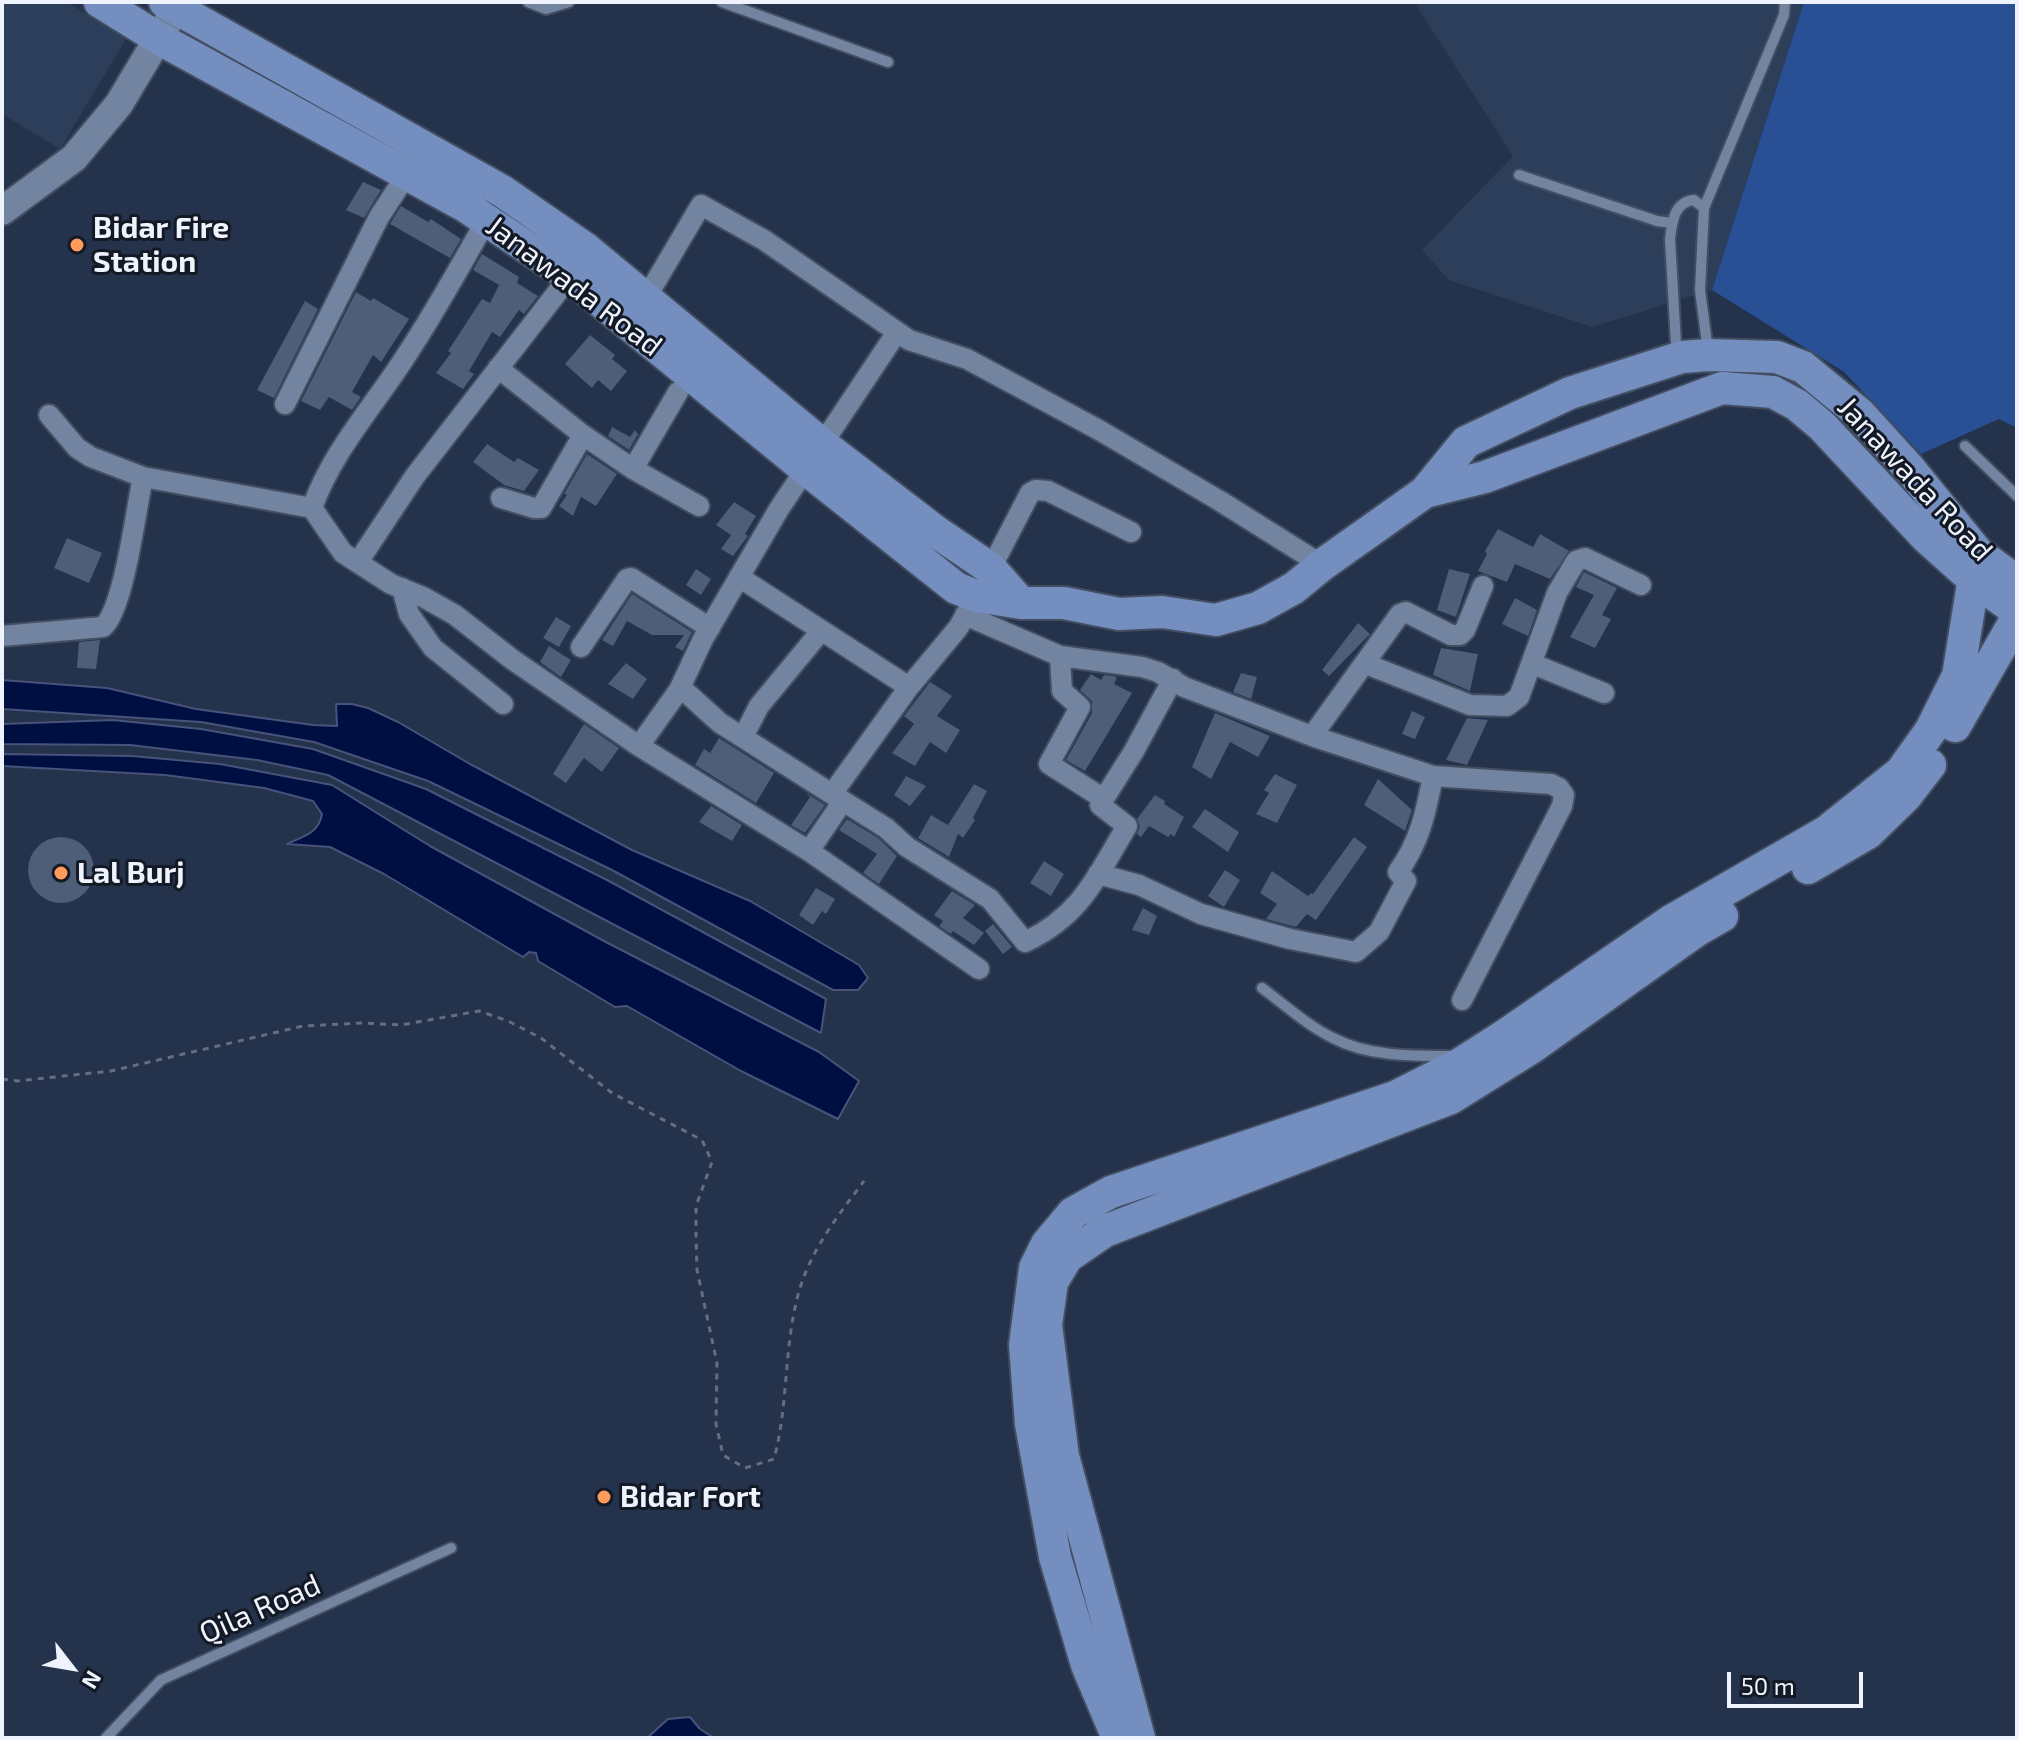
<!DOCTYPE html>
<style>
body{margin:0}
#map{position:relative;width:2019px;height:1740px;overflow:hidden;background:#24324b;font-family:"Exo 2",sans-serif}
canvas{display:block}
.frame{position:absolute;inset:0;border:4px solid #eef3fd;pointer-events:none}
.north{position:absolute;left:32px;top:1628px;width:80px;height:80px;-webkit-text-stroke:6px #141a25;paint-order:stroke;rotate:121deg;font-size:22px;font-weight:700;line-height:32px;text-align:center;color:#eef3fd}
.north::after{content:'';display:block;margin:auto;width:28px;height:36px;background:#eef3fd;clip-path:polygon(50% 0,100% 100%,50% 72%,0 100%)}
.scale{position:absolute;left:1727px;top:1672px;width:136px;height:36px;box-sizing:border-box;border:4px solid #eef3fd;border-top:0;padding-left:10px;font-size:24px;line-height:28px;white-space:nowrap;color:#eef3fd;-webkit-text-stroke:6px #141a25;paint-order:stroke}
</style>
<div id="map">
<canvas width="2019" height="1740"></canvas>
<div class="frame"></div>
<div class="north">N</div>
<div class="scale">50 m</div>
</div>
<script>
const g = document.querySelector('canvas').getContext('2d');
g.lineJoin = 'round';
function fillPath(path, color) {
  g.fillStyle = color;
  g.fill(path, 'evenodd');
}
function trace(path, color, width, dash) {
  g.strokeStyle = color;
  g.lineWidth = width;
  g.lineCap = dash ? 'butt' : 'round';
  g.setLineDash(dash || []);
  g.stroke(path);
}
function write(font, color, halo, rows, align = 'center') {
  g.font = font + ' "Exo 2",sans-serif';
  g.lineWidth = 6;
  g.setLineDash([]);
  g.textBaseline = 'middle';
  g.strokeStyle = halo;
  g.fillStyle = color;
  for (const [text, x, y, turn = 0] of rows) {
    g.save();
    g.translate(x, y);
    g.rotate((+turn || 0) * Math.PI / 180);
    g.textAlign = isNaN(turn) ? turn : align;
    if (halo) g.strokeText(text, 0, 0);
    g.fillText(text, 0, 0);
    g.restore();
  }
}
fillPath(new Path2D(`
 M2,2H67L126,39L60,149L2,114Z
 M1414,2H1804L1712,290L1592,327L1449,280L1422,250L1513,156Z`), '#2d3e5b');
fillPath(new Path2D(`
 M1804,2H2017V428L1999,419L1921,454L1844,372L1712,290Z`), '#294f94');
const water = new Path2D(`
 M2,680L107,688L196,709L313,725L337,726L336,704H352L368,708L398,722L470,764L632,850L750,901L859,965L868,978L858,990H833L612,870L428,781L314,742L201,722L2,709Z
 M113,720L201,729L313,749L426,789L607,880L826,999L821,1033L328,775L257,760L130,745L2,744V724Z
 M2,754L132,756L220,764L332,785L430,846L604,941L819,1052L859,1081L838,1119L741,1071L627,1006L615,1007L538,961L536,953L529,952L523,957L384,874L330,847L287,844C304,836 319,833 322,814L313,801L264,788L165,775L2,766Z
 M690,1717L700,1729L714,1738H647L668,1719Z`);
fillPath(water, '#000f42');
trace(water, '#47537a', 2);
fillPath(new Path2D(`
 M363,182L381,190L364,218L346,210Z
 M401,206L428,222L431,219L461,239L450,258L390,224Z
 M482,254L519,277L517,283L538,296L524,314L519,310L500,337L492,332L469,371L474,374L463,389L436,373L451,353L448,351L482,299L490,303L499,285L473,270Z
 M356,292L371,301L373,298L409,319L381,362L373,355L352,392L361,397L352,410L329,397L320,410L301,401Z
 M305,301L318,309L274,398L257,390Z
 M590,335L615,355L612,359L627,371L611,391L598,380L592,388L565,364Z
 M612,427L630,437L635,430L638,434L629,450L608,436Z
 M487,444L514,462L518,458L539,470L524,491L504,485L473,462Z
 M587,454L617,474L596,506L581,497L573,516L559,506L567,495L564,494Z
 M734,502L756,516L745,534L748,536L733,556L721,549L731,535L716,525Z
 M1498,529L1533,547L1540,534L1569,551L1550,579L1515,564L1507,582L1478,571L1487,554L1485,551Z
 M67,538L102,553L89,583L54,568Z
 M696,569L711,579L701,595L686,585Z
 M1449,569L1470,574L1456,617L1437,610Z
 M1584,572L1617,588L1602,615L1611,619L1595,648L1570,637L1594,595L1576,587Z
 M632,594L692,632L683,651L675,647L684,635H652L627,621L613,646L602,640Z
 M1515,598L1537,610L1528,636L1502,624Z
 M556,617L571,626L559,647L543,638Z
 M1358,623L1370,634L1329,676L1322,670Z
 M100,640L96,669L77,668L79,642Z
 M549,646L571,660L561,677L540,662Z
 M1441,648L1478,654L1470,691L1433,675Z
 M626,663L647,679L633,699L608,684Z
 M1241,673L1257,677L1251,699L1233,692Z
 M1091,674L1101,680L1104,675L1114,676L1117,678L1114,684L1132,693L1085,771L1066,760L1092,713V701L1080,690Z
 M930,682L952,696L937,716L960,730L946,753L930,742L915,766L892,753L914,724L904,716Z
 M1412,711L1425,717L1415,739L1402,734Z
 M1215,713L1270,736L1258,757L1230,742L1211,779L1192,767Z
 M1467,718L1488,720L1467,765L1446,760Z
 M584,724L619,748L602,772L584,758L566,783L553,774Z
 M719,738L774,773L756,803L695,765L704,749L710,753Z
 M1275,774L1297,785L1277,823L1256,814L1269,793L1264,790Z
 M906,776L926,786L910,806L894,795Z
 M1378,779L1412,810L1405,831L1364,805Z
 M974,784L987,791L973,818L975,820L963,838L958,834L949,857L918,838L931,815L948,825Z
 M806,793L825,805L805,833L791,825L810,797Z
 M1155,795L1165,801L1164,804L1184,817L1174,837L1171,834L1168,837L1149,826L1141,837L1137,834L1140,826L1137,819Z
 M711,806L742,825L732,841L699,822Z
 M1205,809L1239,832L1228,852L1192,827Z
 M847,819L878,838L897,856L879,884L863,873L877,854L839,830Z
 M28 870a33 33 0 1 1 66 0a33 33 0 1 1-66 0Z
 M1354,837L1367,847L1316,920L1307,914L1296,927L1266,919L1277,904L1260,893L1272,871L1308,896L1311,893L1313,894Z
 M1044,861L1064,874L1051,896L1030,883Z
 M1225,870L1240,880L1224,907L1208,896Z
 M816,888L835,899L826,914L822,911L813,925L799,915Z
 M952,891L975,905L963,918L984,933L974,945L953,931L951,934L939,926L943,921L934,915Z
 M1143,908L1157,916L1149,935L1132,930Z
 M993,924L1012,947L1003,954L985,931Z`), '#4e5d78');
const lane = new Path2D(`
 M528,2L546,9L569,2
 M722,2L888,62
 M1519,175L1657,221L1672,223
 M1708,351L1700,290L1704,208L1784,15L1785,2
 M1681,355L1676,344L1670,239C1672,222 1674,202 1694,200L1704,208
 M1965,446L2017,496
 M1262,988C1285,1005 1308,1026 1333,1038C1369,1057 1414,1056 1454,1056
 M106,1738L161,1680L451,1548`);
const street = new Path2D(`
 M646,298L701,205L764,240L909,340L967,359L1099,430L1220,501L1322,565
 M498,368L583,435L633,469L699,506
 M285,404L379,217L407,174
 M49,415L77,448L91,457L143,477
 M633,469L678,392
 M501,498L534,508H541L583,435
 M312,508L343,553L391,584L423,597L455,615L513,660L639,746L679,690
 M358,562L415,476L570,276
 M987,576L1030,493L1036,490L1048,491L1131,532
 M739,577L909,687
 M402,588L409,614L433,648L503,704
 M965,615L1060,656L1142,667L1158,672L1184,687L1312,736L1433,776L1551,784L1559,788L1564,795L1562,806L1462,1000
 M2,636L103,627C124,609 136,509 143,477L312,508C331,454 371,409 402,362C433,316 460,267 487,219
 M581,647L627,579L631,578L710,628
 M1060,656L1062,691L1080,707L1049,764L1104,799
 M1366,664L1470,705L1507,706L1519,697L1557,593L1576,561L1585,558L1641,585
 M1533,664L1604,693
 M1312,736L1400,614L1406,612L1451,635H1460L1465,630L1483,586
 M743,737L759,706L821,631
 M639,746L809,851L979,969
 M832,794L909,687L958,628L972,604
 M843,801L886,828L907,847L990,899L1025,942C1081,916 1097,876 1127,826L1100,805L1134,751L1173,679
 M809,851L843,801L720,723L688,694L679,690L703,639L779,509L897,332
 M1098,874L1139,885L1201,914L1290,939L1356,952L1379,932L1406,881L1398,872C1420,842 1426,811 1433,776`);
const secondary = new Path2D(`
 M2,211L74,158L119,104L180,2`);
const primary = new Path2D(`
 M100,2L158,38L465,206L570,276L806,469L956,588L976,596L1021,603H1064L1119,614L1162,612L1216,620L1258,608L1294,588L1322,565L1425,492L1466,442L1570,393L1682,357L1708,355L1777,357L1803,367L1860,414L1909,468L1978,553L2017,582
 M165,2L502,191L586,249L823,445L935,531L991,569L1021,603
 M1425,492L1485,477L1722,388L1773,392L1797,405L1822,426L1926,537L1973,579L2017,611
 M1955,726L2017,618
 M1808,868L1868,833L1906,796L1930,765
 M1118,1738L1087,1665L1055,1557L1031,1424L1025,1345L1035,1268L1047,1244L1073,1213L1111,1192L1395,1097L1460,1064L1504,1036L1671,921L1826,832L1901,772L1931,730L1958,676L1978,553
 M1139,1738L1063,1456L1046,1325L1052,1282L1067,1257L1105,1231L1451,1098L1531,1048L1696,931L1722,916`);
trace(lane, '#434e61', 14);
trace(street, '#434e61', 24);
trace(secondary, '#434e61', 32);
trace(primary, '#434e61', 36);
trace(new Path2D(`
 M2,1079L17,1081L111,1071L303,1026L362,1023L401,1025L479,1011L508,1021L541,1038L612,1093L702,1140L712,1162L696,1206V1237L697,1270L717,1363L716,1424L723,1455L745,1468L774,1459C788,1407 784,1351 797,1299C808,1253 837,1217 864,1181`), '#636e82', 3, [6, 6]);
trace(lane, '#7384a1', 10);
trace(street, '#7384a1', 20);
trace(secondary, '#7384a1', 28);
trace(primary, '#738ebf', 32);
for (const [x, y, r, color] of [
 [77,245,8,"#ff9b5b"],
 [61,873,8,"#ff9b5b"],
 [604,1497,8,"#ff9b5b"]
]) {
  const dot = new Path2D();
  dot.arc(x, y, r, 0, 2 * Math.PI);
  g.fillStyle = color;
  g.fill(dot);
  trace(dot, '#141a25', 3);
}
write('bold 30px', '#eef3fd', '#141a25', [
 ["Bidar Fire",93,228],
 ["Station",93,262],
 ["Lal Burj",77,873],
 ["Bidar Fort",620,1497]
], 'left');
write('30px', '#eef3fd', '#141a25', [
 ["Janawada Road",574,286,37],
 ["Janawada Road",1915,479,47],
 ["Qila Road",260,1609,-24]
]);
</script>
